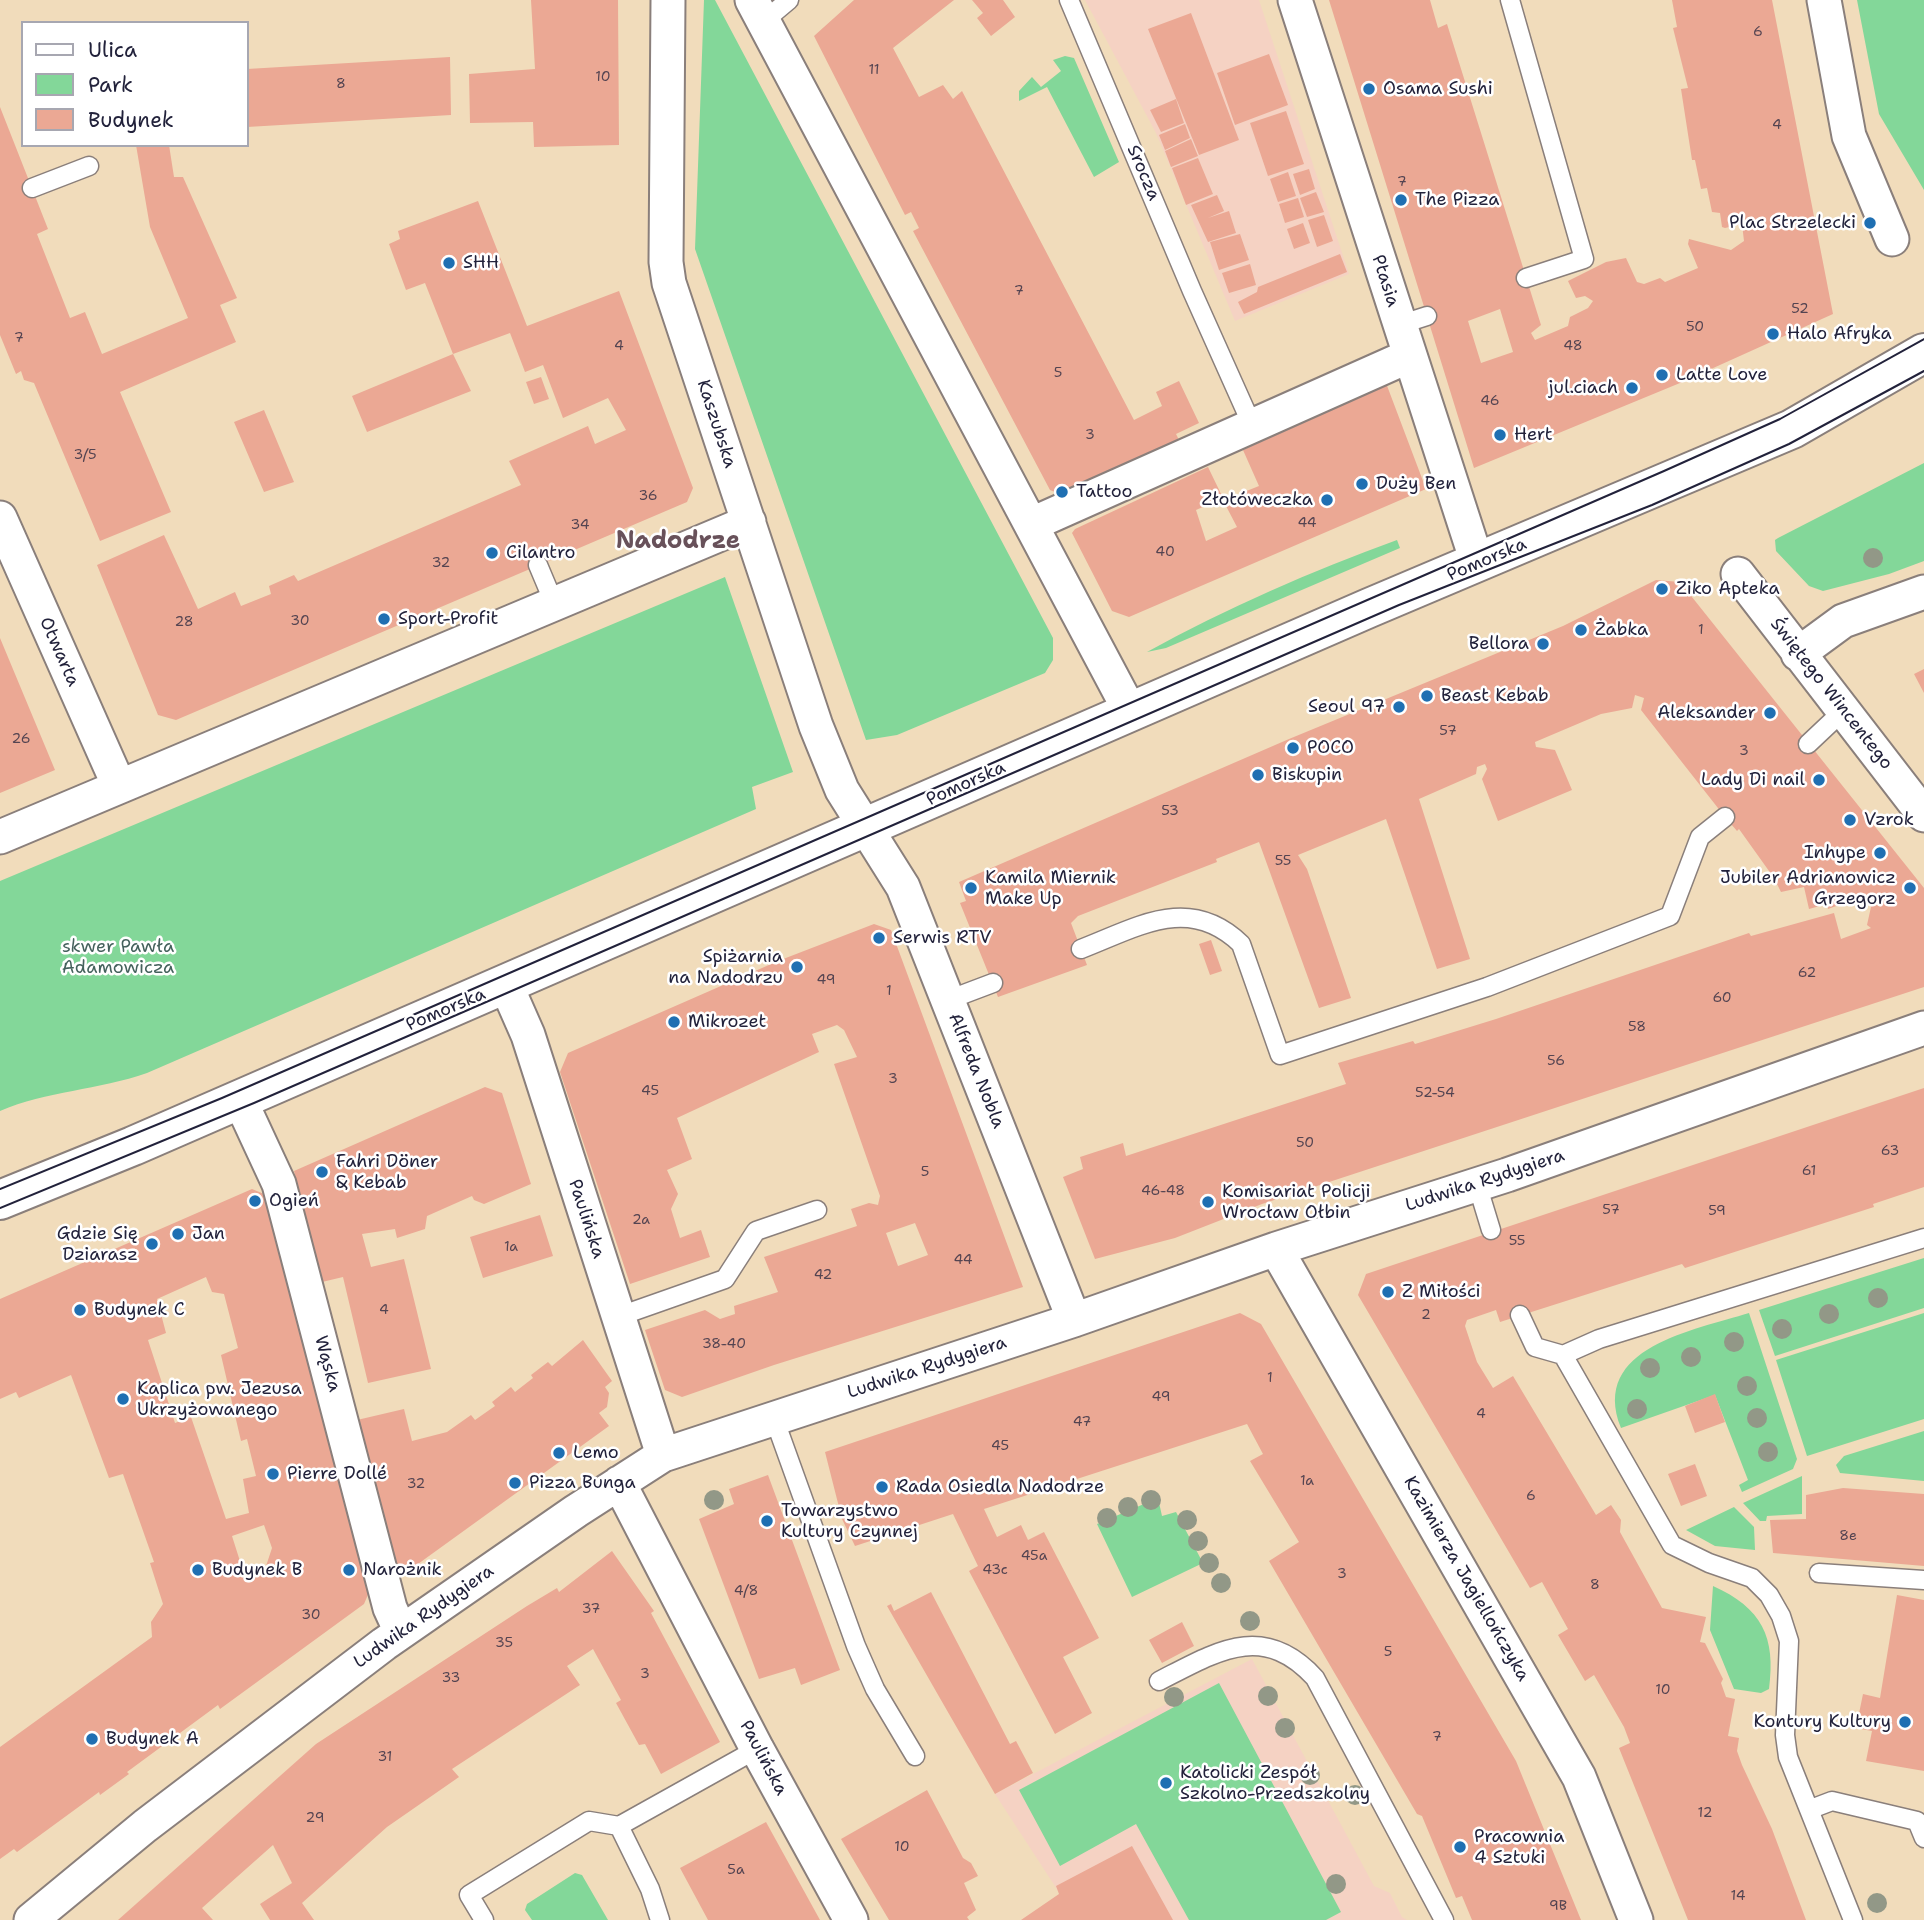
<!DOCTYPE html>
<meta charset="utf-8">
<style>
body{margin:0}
#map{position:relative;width:1924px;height:1920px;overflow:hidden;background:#f1dcbb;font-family:"Shantell Sans",sans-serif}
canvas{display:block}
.legend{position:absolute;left:21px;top:21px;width:228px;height:126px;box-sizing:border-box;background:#fff;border:2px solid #a7a7b1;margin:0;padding:9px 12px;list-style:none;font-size:21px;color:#22223b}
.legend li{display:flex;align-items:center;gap:14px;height:35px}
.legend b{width:35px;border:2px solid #a7a7b1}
</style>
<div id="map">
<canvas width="1924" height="1920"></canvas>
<ul class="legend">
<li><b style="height:9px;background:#fff"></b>Ulica</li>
<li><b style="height:19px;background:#83d799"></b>Park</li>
<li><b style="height:19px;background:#eba894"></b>Budynek</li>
</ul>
</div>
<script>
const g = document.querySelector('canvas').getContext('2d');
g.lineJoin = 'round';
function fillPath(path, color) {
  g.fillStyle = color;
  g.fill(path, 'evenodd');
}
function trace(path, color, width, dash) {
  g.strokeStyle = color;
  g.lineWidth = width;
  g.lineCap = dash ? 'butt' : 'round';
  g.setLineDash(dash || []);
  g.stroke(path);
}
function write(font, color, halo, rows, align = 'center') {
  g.font = font + ' "Shantell Sans",sans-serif';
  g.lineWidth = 5;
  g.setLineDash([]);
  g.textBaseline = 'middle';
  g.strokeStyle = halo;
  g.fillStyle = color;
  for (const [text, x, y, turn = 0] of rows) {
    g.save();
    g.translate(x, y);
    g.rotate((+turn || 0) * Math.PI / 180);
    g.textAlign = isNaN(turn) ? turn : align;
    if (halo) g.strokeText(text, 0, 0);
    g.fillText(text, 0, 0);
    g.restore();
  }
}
fillPath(new Path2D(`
 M1085,0H1259L1349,274L1235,321L1156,133Z
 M1252,1659L1374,1886L1390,1893L1402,1917L1407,1920H1077L995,1794Z`), '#f5d2c3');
fillPath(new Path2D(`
 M704,0H715L1053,638V660L1045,673L897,735L866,740L695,249Z
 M1857,0H1924V190L1879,114Z
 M1065,56L1074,58L1119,162L1094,177L1047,87L1019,101V91L1032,77L1041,87L1061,71L1053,60Z
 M1924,463V561L1889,574L1823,591L1809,586L1776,551L1775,540L1778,538Z
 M1397,540L1400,548L1166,648L1147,652C1227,608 1311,571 1397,540Z
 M725,577L793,772L752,787L756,809L147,1073C99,1090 46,1091 0,1111V881Z
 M1924,1258V1308L1775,1356L1759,1310Z
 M1749,1313L1797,1459L1793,1469L1742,1492L1739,1485L1748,1480L1715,1395L1621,1428C1589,1347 1695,1330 1749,1313Z
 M1924,1313V1419L1807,1456L1776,1360Z
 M1924,1431V1481L1840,1473L1836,1465L1844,1456Z
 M1802,1476V1514L1767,1516L1766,1521H1760L1743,1503Z
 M1158,1498L1162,1516L1176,1512L1203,1563L1132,1597L1097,1524Z
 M1734,1507L1754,1527L1755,1550L1715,1546L1686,1530Z
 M1713,1586C1762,1608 1776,1637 1769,1689L1761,1693L1734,1689L1710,1630Z
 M1219,1683L1341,1912L1326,1920H1189L1136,1824L1060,1866L1019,1790Z
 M575,1873L582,1875L608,1920H532L525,1910L527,1904Z`), '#83d799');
fillPath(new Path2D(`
 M531,0H618L619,145L534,147L533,122L470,123L469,74L535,69Z
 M854,0H954L893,48L919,97L943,85L953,99L962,91L1134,420L1162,406L1156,392L1179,381L1199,423L1176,434L1180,442L1064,496L1050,490L913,231L919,228L911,212L905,215L814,36Z
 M972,0H1003L1015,17L991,36L977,18L983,13Z
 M1329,0H1430L1438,28L1447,24L1541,325L1531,333L1535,340L1568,326L1570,317L1588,308L1593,301L1585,296L1576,298L1568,281L1606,262L1626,258L1637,282L1644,284L1660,278L1665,282L1698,268L1688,244L1689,239L1731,250L1744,241L1742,224L1725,228L1722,227L1720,213L1712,212L1707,188L1701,189L1695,160H1692L1681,89L1688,88L1673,28L1677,27L1672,0H1772L1833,314L1680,383L1474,468ZM1500,309L1513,352L1481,363L1468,321Z
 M1191,13L1239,140L1199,155L1148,29Z
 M1269,54L1288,105L1235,125L1217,73Z
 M450,57L451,115L247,127V69Z
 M1176,99L1184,123L1161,132L1150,110Z
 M0,107L48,229L37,234L70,318L85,312L102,354L188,318L150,227L136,145H169L174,177H183L237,298L220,305L236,342L120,392L171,512L100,541L34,383L24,380L21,371L16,374L0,335Z
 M1286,111L1304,164L1268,176L1250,123Z
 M1185,124L1190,138L1165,150L1159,135Z
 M1191,139L1198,156L1171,167L1165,151Z
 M1198,158L1213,194L1186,205L1172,168Z
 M1309,169L1315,189L1300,195L1293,174Z
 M1288,172L1296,196L1278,202L1270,179Z
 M1316,192L1324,212L1307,217L1300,198Z
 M1217,195L1224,211L1208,218L1229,211L1236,233L1208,242L1191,205Z
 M1298,198L1304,217L1285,223L1279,204Z
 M478,201L527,326L619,291L693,488L687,502L176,720L158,715L97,565L164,535L198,609L235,592L241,606L271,594L269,586L294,575L298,581L521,485L509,461L588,426L595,444L626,430L608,398L563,418L543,365L525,372L510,333L453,354L425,283L406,290L389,244L400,239L398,231Z
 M1324,215L1333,241L1317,247L1308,220Z
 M1303,223L1310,243L1294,249L1287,229Z
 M1240,234L1249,260L1219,270L1210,242Z
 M1340,254L1347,272L1244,314L1238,302L1257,292L1258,287Z
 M1250,264L1256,285L1229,293L1222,273Z
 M453,354L471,391L367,432L352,396Z
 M541,377L549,399L534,404L526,382Z
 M1386,383L1426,489L1129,617L1112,611L1072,533L1075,529L1208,467L1223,498L1196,510L1206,541L1237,527L1226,506L1242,499L1239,494L1259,486L1243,450Z
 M264,410L294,482L264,492L234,422Z
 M1656,580L1680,582L1924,888V987L1262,1204L1175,1238L1095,1259L1063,1177L1083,1169L1080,1157L1123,1143L1126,1156L1346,1084L1338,1063L1413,1041L1415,1044L1496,1019L1749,933L1751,936L1834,913L1841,939L1871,928L1867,925L1871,907L1861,897L1828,909L1827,904L1809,909L1804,887L1781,892L1774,878L1739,829L1737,831L1725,817L1641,710L1644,698L1635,695L1632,708L1601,714L1535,742L1536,747L1555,750L1572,790L1498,821L1482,779L1487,769L1485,764L1477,767L1476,774L1419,799L1470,959L1437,969L1386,819L1298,855L1307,869L1351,998L1319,1008L1259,842L1216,859L1217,862L1078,916L1071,923L1087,965L998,997L960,903L966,901L959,882L1289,739L1563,626Z
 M0,638L55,770L0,793Z
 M1924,669V693L1914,674Z
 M874,924L891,930L1023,1287L774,1365L682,1397L665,1390L645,1330L705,1310L720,1319L735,1314L734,1306L778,1292L764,1257L857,1226L851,1209L869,1203L878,1205L880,1196L834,1064L857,1057L844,1030L837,1025L812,1034L819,1052L677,1118L692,1159L667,1170L678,1194L671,1209L680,1238L701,1230L710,1257L630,1284L560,1072L568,1053L778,961ZM915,1223L928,1255L898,1266L886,1233Z
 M1211,940L1222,971L1210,975L1199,944Z
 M485,1087L502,1093L531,1184L484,1204L474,1200L472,1196L427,1216L425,1229L397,1238L395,1229L362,1234L371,1267L404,1259L431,1369L368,1383L343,1277L322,1282L294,1171Z
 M1924,1088V1187L1873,1204L1874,1207L1685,1268L1682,1264L1500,1322L1496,1310L1467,1320L1465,1326L1477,1362L1493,1388L1513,1376L1596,1515L1611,1505L1621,1520L1620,1532L1662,1608L1706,1617L1700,1642L1705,1643L1723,1679L1721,1683L1726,1697L1735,1699L1728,1736L1739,1738L1737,1751L1742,1765L1772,1829L1806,1920H1688L1619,1748L1630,1743L1624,1727L1594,1675L1585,1681L1558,1635L1568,1629L1542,1582L1530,1588L1358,1295L1366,1274Z
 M252,1189L264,1194L370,1590L364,1604L220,1709L218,1705L127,1772L129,1774L100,1795L99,1792L17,1852L14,1849L0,1859V1747L152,1637L151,1622L163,1604L150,1563L154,1562L123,1474L109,1478L71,1375L19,1398L16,1392L0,1399V1299ZM206,1277L212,1292L224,1294L238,1348L221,1355L241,1441L247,1439L256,1476L243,1479L249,1513L226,1519L191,1417L175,1423L148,1340L166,1333L157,1299ZM264,1525L272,1548L266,1566L245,1577L232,1536Z
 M540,1215L553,1256L483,1278L470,1237Z
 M1240,1313L1261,1324L1516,1761L1581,1920H1472L1462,1896L1456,1898L1422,1816L1417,1814L1269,1561L1299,1542L1250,1461L1263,1454L1247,1424L984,1509L997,1537L1021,1525L1028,1540L1044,1532L1099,1638L1063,1657L1092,1713L1055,1734L969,1571L978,1566L953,1514L855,1546L842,1519L825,1452Z
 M583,1340L612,1381L605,1387L609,1393L607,1407L599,1413L609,1426L411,1569L392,1562L357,1420L404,1409L412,1441L447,1432L471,1415L475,1420L495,1406L492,1402L511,1387L515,1392L533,1378L531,1375L548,1362L552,1366Z
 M1715,1394L1725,1422L1695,1433L1685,1406Z
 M1695,1464L1707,1496L1681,1506L1668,1474Z
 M768,1475L840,1670L801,1685L795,1668L759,1679L699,1519L734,1504L729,1489Z
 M1843,1488L1924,1494V1566L1773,1553L1770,1520L1806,1519V1495Z
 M612,1551L654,1611L651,1613L720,1742L661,1774L645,1744L639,1745L616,1703L621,1700L593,1649L567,1666L580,1685L452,1769L459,1777L387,1827L302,1903L314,1920H270L260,1904L292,1883L273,1845L202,1908L213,1920H118L316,1744L527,1606L557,1588L559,1592Z
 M931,1592L1010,1744L1016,1741L1033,1773L995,1794L887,1606L891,1604L894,1611Z
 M1897,1595L1924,1600V1771L1866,1761L1872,1731L1856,1728L1863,1694L1880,1698Z
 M1182,1622L1194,1646L1162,1663L1149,1640Z
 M927,1790L963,1858L971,1863L978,1876L964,1883L976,1910L967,1917L969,1920H889L841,1839Z
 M766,1822L820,1920H708L680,1868Z
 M1132,1846L1173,1920H1021L1059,1894L1056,1886Z`), '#eba894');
const lane = new Path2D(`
 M1069,0L1192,291L1252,425
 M1510,0L1584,259L1526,278
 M764,21L789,0
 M32,188L89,166
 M1399,325L1427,316
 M538,565L554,603
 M1808,744L1843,711
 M1081,949C1138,927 1189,894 1241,944L1280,1055L1487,987L1670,916L1700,837L1725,817
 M948,1000L993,983
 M1477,1184L1491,1230
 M1520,1315L1535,1347L1563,1355L1599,1339L1924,1238
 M617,1317L725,1279L756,1231L817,1210
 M1563,1355L1672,1545L1709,1563L1752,1578L1769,1595L1781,1616L1789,1641L1785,1735L1788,1757L1853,1920
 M774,1418L856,1646L875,1689L915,1756
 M1819,1573L1924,1580
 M1159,1681C1216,1652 1263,1621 1315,1678L1444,1920
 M1811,1809L1832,1801L1917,1821L1924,1838
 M619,1826L650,1889L660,1920
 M484,1920L469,1895L589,1821L619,1826L757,1749`);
const street = new Path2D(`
 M668,0L666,262L669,283L816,726L842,790L903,887L1074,1320
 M752,0L1131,713
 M1295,0L1477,562
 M1824,0L1849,136L1892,239
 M0,518L119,786
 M1032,524L1409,356
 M1738,574L1924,815
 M1798,654L1843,621L1924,592
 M0,837L749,522
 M506,985L528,1035L663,1455
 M240,1100L279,1184L390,1608L401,1632
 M1276,1249L1579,1777L1636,1920
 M619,1483L757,1749L851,1920
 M31,1920L145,1826L384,1644L576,1511L663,1455L1074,1320L1276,1249L1507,1175L1924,1028`);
const secondary = new Path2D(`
 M0,1200L133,1146L1369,608L1792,429L1924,353`);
trace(lane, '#8a7f7b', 21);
trace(street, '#8a7f7b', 37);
trace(secondary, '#8a7f7b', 42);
trace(lane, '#fff', 18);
trace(street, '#fff', 33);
trace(secondary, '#fff', 38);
trace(new Path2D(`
 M0,1189L222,1098L1664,471L1780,419L1924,339
 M0,1208L254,1103L1399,605L1652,505L1789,444L1924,371`), '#22223b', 2);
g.fillStyle = '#929887';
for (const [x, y] of [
 [1873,558],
 [1878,1298],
 [1829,1314],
 [1782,1329],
 [1734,1342],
 [1691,1357],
 [1650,1368],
 [1747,1386],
 [1637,1409],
 [1757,1418],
 [1768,1452],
 [714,1500],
 [1151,1500],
 [1128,1507],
 [1107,1518],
 [1187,1520],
 [1198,1541],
 [1209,1563],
 [1221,1583],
 [1250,1621],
 [1268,1696],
 [1174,1697],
 [1285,1728],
 [1310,1775],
 [1355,1795],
 [1336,1884],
 [1877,1903]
]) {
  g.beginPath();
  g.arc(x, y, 10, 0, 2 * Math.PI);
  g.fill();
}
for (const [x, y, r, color] of [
 [1369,89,7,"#1f6fb2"],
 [1401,200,7,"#1f6fb2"],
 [1870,223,7,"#1f6fb2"],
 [449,263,7,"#1f6fb2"],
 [1773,334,7,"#1f6fb2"],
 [1662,375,7,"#1f6fb2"],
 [1632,388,7,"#1f6fb2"],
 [1500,435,7,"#1f6fb2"],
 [1362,484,7,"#1f6fb2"],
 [1062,492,7,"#1f6fb2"],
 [1327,500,7,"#1f6fb2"],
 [492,553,7,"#1f6fb2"],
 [1662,589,7,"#1f6fb2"],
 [384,619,7,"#1f6fb2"],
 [1581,630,7,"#1f6fb2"],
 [1543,644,7,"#1f6fb2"],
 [1427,696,7,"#1f6fb2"],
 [1399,707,7,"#1f6fb2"],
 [1770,713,7,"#1f6fb2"],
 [1293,748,7,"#1f6fb2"],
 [1258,775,7,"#1f6fb2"],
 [1819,780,7,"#1f6fb2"],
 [1850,820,7,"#1f6fb2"],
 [1880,853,7,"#1f6fb2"],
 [971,888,7,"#1f6fb2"],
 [1910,888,7,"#1f6fb2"],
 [879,938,7,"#1f6fb2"],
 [797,967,7,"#1f6fb2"],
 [674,1022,7,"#1f6fb2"],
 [322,1172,7,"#1f6fb2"],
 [255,1201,7,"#1f6fb2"],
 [1208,1202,7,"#1f6fb2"],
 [178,1234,7,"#1f6fb2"],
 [152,1244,7,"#1f6fb2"],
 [1388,1292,7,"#1f6fb2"],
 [80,1310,7,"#1f6fb2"],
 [123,1399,7,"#1f6fb2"],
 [559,1453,7,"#1f6fb2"],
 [273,1474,7,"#1f6fb2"],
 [515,1483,7,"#1f6fb2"],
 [882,1487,7,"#1f6fb2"],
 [767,1521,7,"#1f6fb2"],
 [198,1570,7,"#1f6fb2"],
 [349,1570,7,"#1f6fb2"],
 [1905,1722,7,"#1f6fb2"],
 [92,1739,7,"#1f6fb2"],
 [1166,1783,7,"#1f6fb2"],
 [1460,1847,7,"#1f6fb2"]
]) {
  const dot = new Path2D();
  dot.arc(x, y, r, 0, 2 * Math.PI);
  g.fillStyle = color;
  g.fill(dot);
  trace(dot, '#fff', 2.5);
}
write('14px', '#544451', null, [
 ["6",1758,32],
 ["11",874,70],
 ["10",603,77],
 ["8",341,84],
 ["4",1777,125],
 ["7",1402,182],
 ["7",1019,291],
 ["52",1800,309],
 ["50",1695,327],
 ["7",19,338],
 ["4",619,346],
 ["48",1573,346],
 ["5",1058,373],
 ["46",1490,401],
 ["3",1090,435],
 ["3/5",85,455],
 ["36",648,496],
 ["44",1307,523],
 ["34",580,525],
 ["40",1165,552],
 ["32",441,563],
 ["30",300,621],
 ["28",184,622],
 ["1",1701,630],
 ["57",1448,731],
 ["26",21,739],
 ["3",1744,751],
 ["53",1170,811],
 ["55",1283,861],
 ["62",1807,973],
 ["49",826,980],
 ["1",889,991],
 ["60",1722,998],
 ["58",1637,1027],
 ["56",1556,1061],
 ["3",893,1079],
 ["45",650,1091],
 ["52-54",1435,1093],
 ["50",1305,1143],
 ["63",1890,1151],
 ["61",1809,1171],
 ["5",925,1172],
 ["46-48",1163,1191],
 ["57",1611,1210],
 ["59",1717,1211],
 ["2a",641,1220],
 ["55",1517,1241],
 ["1a",511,1247],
 ["44",963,1260],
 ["42",823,1275],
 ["4",384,1310],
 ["2",1426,1315],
 ["38-40",724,1344],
 ["1",1270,1378],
 ["49",1161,1397],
 ["4",1481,1414],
 ["47",1082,1422],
 ["45",1000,1446],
 ["1a",1307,1481],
 ["32",416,1484],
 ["6",1531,1496],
 ["8e",1848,1536],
 ["45a",1034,1556],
 ["43c",995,1570],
 ["3",1342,1574],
 ["8",1595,1585],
 ["4/8",746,1591],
 ["37",591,1609],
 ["30",311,1615],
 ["35",504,1643],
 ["5",1388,1652],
 ["3",645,1674],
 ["33",451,1678],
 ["10",1663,1690],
 ["7",1437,1737],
 ["31",385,1757],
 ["12",1705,1813],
 ["29",315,1818],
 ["10",902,1847],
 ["5a",736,1870],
 ["14",1738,1896],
 ["9B",1558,1906]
]);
write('18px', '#22223b', '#fff', [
 ["Osama Sushi",1383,89],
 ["The Pizza",1415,200],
 ["Plac Strzelecki",1856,223,"right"],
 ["SHH",463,263],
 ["Halo Afryka",1787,334],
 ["Latte Love",1676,375],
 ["jul.ciach",1618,388,"right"],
 ["Hert",1514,435],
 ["Duży Ben",1376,484],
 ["Tattoo",1076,492],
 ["Złotóweczka",1313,500,"right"],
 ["Cilantro",506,553],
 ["Ziko Apteka",1676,589],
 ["Sport-Profit",398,619],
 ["Żabka",1595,630],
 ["Bellora",1529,644,"right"],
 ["Beast Kebab",1441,696],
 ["Seoul 97",1385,707,"right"],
 ["Aleksander",1756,713,"right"],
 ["POCO",1307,748],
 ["Biskupin",1272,775],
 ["Lady Di nail",1805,780,"right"],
 ["Vzrok",1864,820],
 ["Inhype",1866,853,"right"],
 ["Kamila Miernik",985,878],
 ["Make Up",985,899],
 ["Jubiler Adrianowicz",1896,878,"right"],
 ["Grzegorz",1896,899,"right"],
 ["Serwis RTV",893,938],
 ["Spiżarnia",783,957,"right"],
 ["na Nadodrzu",783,978,"right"],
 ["Mikrozet",688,1022],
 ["Fahri Döner",336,1162],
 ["& Kebab",336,1183],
 ["Komisariat Policji",1222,1192],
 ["Wrocław Ołbin",1222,1213],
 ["Ogień",269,1201],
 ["Gdzie Się",138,1234,"right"],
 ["Dziarasz",138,1255,"right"],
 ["Jan",192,1234],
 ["Z Miłości",1402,1292],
 ["Budynek C",94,1310],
 ["Kaplica pw. Jezusa",137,1389],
 ["Ukrzyżowanego",137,1410],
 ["Lemo",573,1453],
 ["Pierre Dollé",287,1474],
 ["Pizza Bunga",529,1483],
 ["Rada Osiedla Nadodrze",896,1487],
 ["Towarzystwo",781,1511],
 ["Kultury Czynnej",781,1532],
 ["Budynek B",212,1570],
 ["Narożnik",363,1570],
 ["Kontury Kultury",1891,1722,"right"],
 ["Budynek A",106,1739],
 ["Katolicki Zespół",1180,1773],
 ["Szkolno-Przedszkolny",1180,1794],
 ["Pracownia",1474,1837],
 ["4 Sztuki",1474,1858]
], 'left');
write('18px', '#22223b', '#fff', [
 ["Srocza",1143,173,67],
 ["Ptasia",1385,281,72],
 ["Kaszubska",716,424,72],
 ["Pomorska",1487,560,-23],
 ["Otwarta",59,652,66],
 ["Świętego Wincentego",1831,694,52],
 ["Pomorska",966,784,-24],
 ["Pomorska",446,1010,-23],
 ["Alfreda Nobla",976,1071,68],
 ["Ludwika Rydygiera",1485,1181,-18],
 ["Paulińska",586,1219,72],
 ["Wąska",327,1364,75],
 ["Ludwika Rydygiera",927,1368,-18],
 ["Kazimierza Jagiellończyka",1466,1579,60],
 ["Ludwika Rydygiera",424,1617,-35],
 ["Paulińska",763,1758,62]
]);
write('18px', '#44615c', '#fff', [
 ["skwer Pawła",118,947],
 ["Adamowicza",118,968]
]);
write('bold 24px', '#68515a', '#fff', [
 ["Nadodrze",678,542]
]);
</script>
